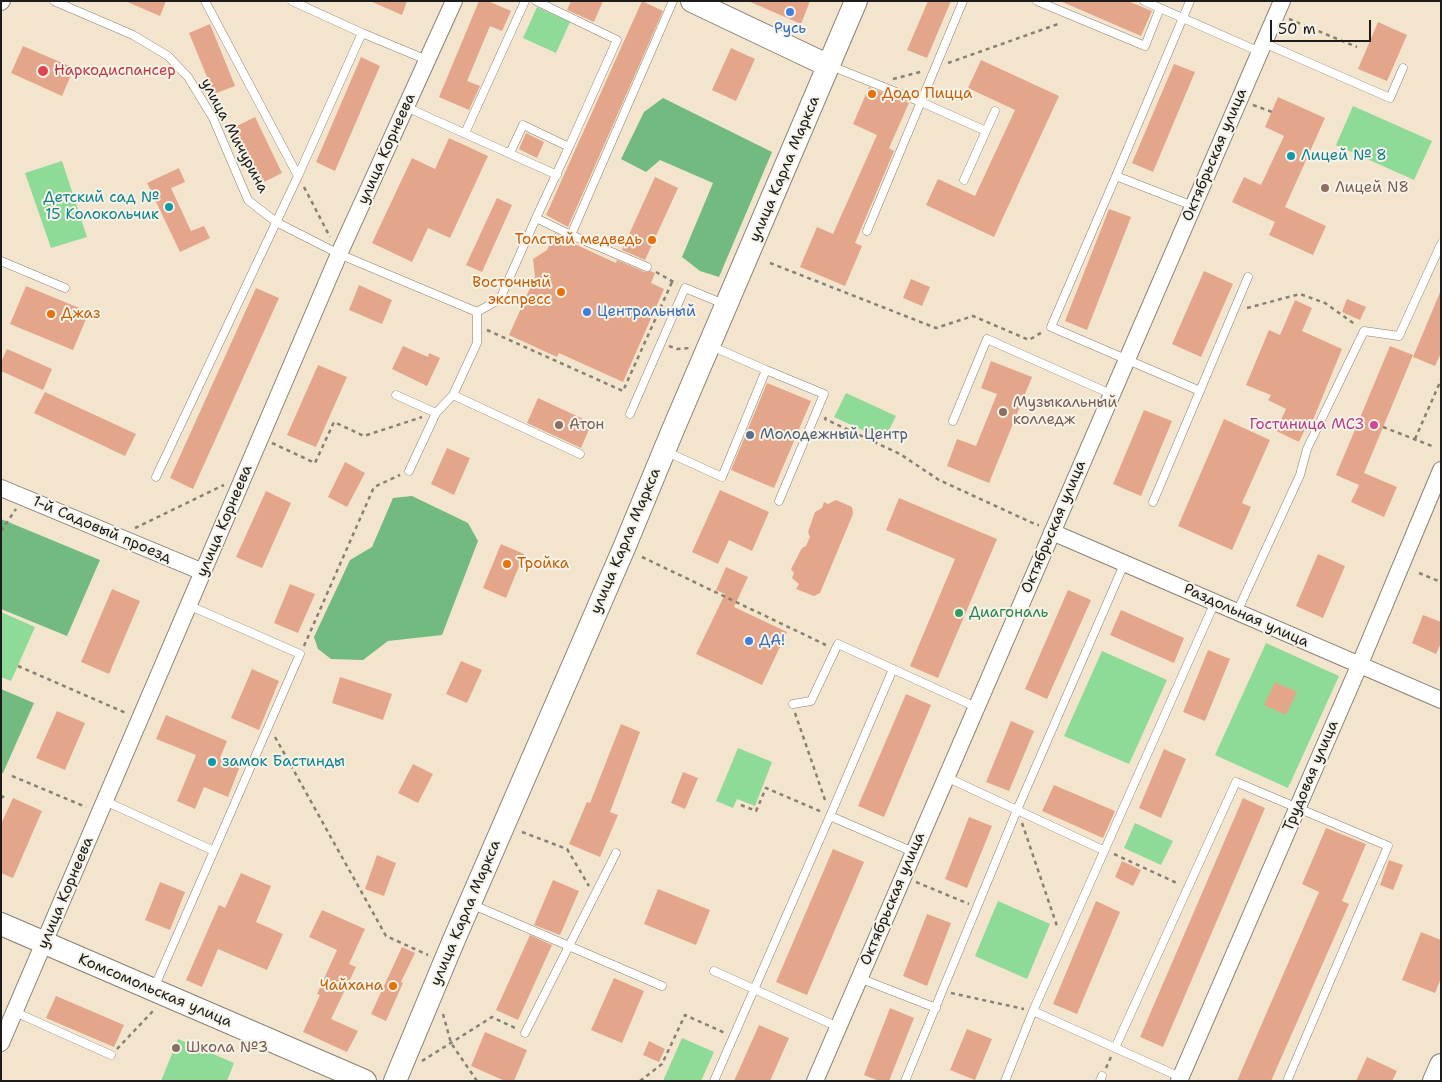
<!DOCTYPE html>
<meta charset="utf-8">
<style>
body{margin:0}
#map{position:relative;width:1442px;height:1082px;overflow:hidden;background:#f3e5cd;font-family:"Shantell Sans",sans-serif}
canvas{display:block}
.frame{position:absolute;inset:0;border:2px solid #1c1c1c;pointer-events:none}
.scale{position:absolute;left:1270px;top:20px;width:101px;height:22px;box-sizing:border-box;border:2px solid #1c1c1c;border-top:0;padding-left:6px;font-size:15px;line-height:18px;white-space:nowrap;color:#1c1c1c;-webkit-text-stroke:4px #f7f3e8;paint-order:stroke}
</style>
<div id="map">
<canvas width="1442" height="1082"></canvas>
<div class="frame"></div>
<div class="scale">50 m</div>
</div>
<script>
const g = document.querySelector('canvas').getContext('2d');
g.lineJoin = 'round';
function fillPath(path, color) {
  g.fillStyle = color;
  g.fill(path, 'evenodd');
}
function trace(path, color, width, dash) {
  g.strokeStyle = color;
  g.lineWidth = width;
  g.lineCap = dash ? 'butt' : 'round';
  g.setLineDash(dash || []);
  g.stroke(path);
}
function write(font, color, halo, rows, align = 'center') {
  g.font = font + ' "Shantell Sans",sans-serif';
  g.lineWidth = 4;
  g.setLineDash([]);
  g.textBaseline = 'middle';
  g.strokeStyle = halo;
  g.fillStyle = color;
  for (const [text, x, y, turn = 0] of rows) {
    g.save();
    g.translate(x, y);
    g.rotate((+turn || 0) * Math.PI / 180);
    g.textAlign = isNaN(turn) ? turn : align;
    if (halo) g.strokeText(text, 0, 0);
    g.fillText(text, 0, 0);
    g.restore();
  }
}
fillPath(new Path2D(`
 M537,7L570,22L556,53L523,38Z
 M1353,106L1432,141L1414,180L1336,145Z
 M62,161L87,237L51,248L25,173Z
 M846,393L896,416L884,440L834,417Z
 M1,612L35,627L11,681L1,677Z
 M1266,643L1339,676L1288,788L1215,755Z
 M1102,651L1167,680L1129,764L1064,736Z
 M738,748L772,762L755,806L737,799L733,808L716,801Z
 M1135,823L1173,841L1161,865L1124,848Z
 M998,901L1050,924L1027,979L975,956Z
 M682,1038L714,1052L701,1081H663Z
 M178,1039L234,1063L227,1081H161Z`), '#8eda97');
fillPath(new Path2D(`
 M663,98L772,152L719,277L700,271L682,257L713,183L660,160L646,172L621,159L644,112Z
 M412,496L468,523L478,541L442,635L388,641L363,660L331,659L318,649L314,637L350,560L372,547L393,498Z
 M1,519L100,560L67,636L1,609Z
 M1,689L34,703L3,773H1Z`), '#72ba80');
fillPath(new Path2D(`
 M125,1H166L160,16Z
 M370,1H407L402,15Z
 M479,1H488L511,11L502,31L490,26L467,81L480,86L469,110L439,97Z
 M571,1H603L594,22L567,10Z
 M642,1L663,11L568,227L546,215Z
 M748,1H810L801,24Z
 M928,1H951L927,58L907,50Z
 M1060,1H1128L1152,11L1141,36Z
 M1378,22L1407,35L1387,81L1358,69Z
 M210,24L235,86L214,94L189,33Z
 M23,46L74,68L62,96L11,73Z
 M731,48L755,59L736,101L712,90Z
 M361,57L380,66L335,171L316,162Z
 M981,60L1059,96L994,237L926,205L938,179L975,196L1015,110L968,88Z
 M1174,64L1195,72L1153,172L1132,163Z
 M869,87L909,103L889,148L894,151L855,243L862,246L845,286L800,267L817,227L833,234L877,135L853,124Z
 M1278,97L1325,118L1285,207L1326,226L1313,255L1269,235L1275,222L1232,202L1244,177L1261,185L1284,136L1265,127Z
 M255,117L282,173L260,184L233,128Z
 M526,133L544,142L537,158L519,149Z
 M449,138L488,156L450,238L428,228L412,262L372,243L412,158L435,169Z
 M179,168L185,182L171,188L191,231L204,226L210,238L180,252L147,183Z
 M655,177L678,188L645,260L622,250Z
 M497,198L512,205L482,272L466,265Z
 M1109,209L1131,217L1087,330L1065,321Z
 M555,233L564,238V239L616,263L617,260L645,272L650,271L655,273L651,283L664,289L623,382L559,353L557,357L509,335L535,277L533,259L547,250Z
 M1204,271L1233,284L1201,357L1172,344Z
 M911,279L930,287L922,306L903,298Z
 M359,285L392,300L382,324L349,310Z
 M26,286L89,312L73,350L10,324Z
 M256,288L279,298L193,489L170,478Z
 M1441,290V353L1435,366L1413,357Z
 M1347,299L1366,307L1360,320L1342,312Z
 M1295,300L1312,308L1302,331L1342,349L1313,420L1310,419L1299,442L1276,431L1286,409L1268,400L1271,395L1246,385L1269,330L1280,335Z
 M403,346L428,357L429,353L440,358L427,386L392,369Z
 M1390,346L1413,355L1364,473L1397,487L1384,517L1351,502L1359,485L1336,475Z
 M7,349L52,369L43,390L1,371V362Z
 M991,361L1032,377L989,483L947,466L957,439L976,446L997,394L981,388Z
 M318,365L347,377L316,447L287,435Z
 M767,383L811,401L774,488L731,470Z
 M45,392L136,434L125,456L34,413Z
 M538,398L592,423L581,448L527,423Z
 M1144,410L1172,421L1141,496L1113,484Z
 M1224,419L1270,440L1242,503L1251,507L1232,550L1178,526Z
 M447,448L470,458L454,495L431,484Z
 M345,462L365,473L347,507L328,497Z
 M720,490L769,512L752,551L729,540L718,564L692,552Z
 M266,491L291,503L262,568L236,557Z
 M899,498L997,539L938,678L910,666L955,559L886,530Z
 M836,500L852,507L853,514L820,593L814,596L796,589L799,584L792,578L794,573L791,569L802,548L806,546L810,537L808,532L815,512L822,508L824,502L828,504Z
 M501,544L524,554L506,598L483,588Z
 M1318,554L1345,566L1323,618L1296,606Z
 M726,567L748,577L734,607L787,632L762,685L696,654L725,594L716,590Z
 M290,584L315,594L298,633L274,623Z
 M112,589L140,601L109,674L81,662Z
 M1068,590L1091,600L1047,699L1025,689Z
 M1121,610L1184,638L1174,663L1110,635Z
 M1423,615L1441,622V643L1436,654L1412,643Z
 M1208,650L1230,659L1205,721L1183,712Z
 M461,661L482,670L467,703L446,694Z
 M252,669L279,681L259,730L231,718Z
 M340,677L392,694L383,720L332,703Z
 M1275,682L1297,692L1286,715L1264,705Z
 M906,694L931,705L884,817L858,806Z
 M57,711L85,723L65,770L36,758Z
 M166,715L227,741L220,758L240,766L228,797L204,787L195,809L177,801L196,755L156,739Z
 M1011,721L1034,731L1009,791L986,782Z
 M621,724L640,732L610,812L618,815L600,857L569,844L587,802L590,803Z
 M1164,749L1186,759L1161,818L1139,808Z
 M413,764L433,774L418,803L398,793Z
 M683,772L698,778L685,809L671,803Z
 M1054,785L1115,811L1103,838L1042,811Z
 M13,798L42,811L13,878L1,873V824Z
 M1243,798L1265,808L1163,1047L1140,1037Z
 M969,817L992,826L967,888L945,879Z
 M1326,828L1366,844L1342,901L1349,904L1271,1081H1237L1319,892L1302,884Z
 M833,849L864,862L807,995L776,982Z
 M377,855L396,863L384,896L365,889Z
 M1389,860L1403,865L1393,890L1380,885Z
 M1122,861L1141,870L1133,886L1115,877Z
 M241,873L271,886L256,922L283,934L267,970L218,949L202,987L186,980L219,905L225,908Z
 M553,880L579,891L560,935L534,925Z
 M160,882L185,892L170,930L145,920Z
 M658,889L710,910L696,945L644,924Z
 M1096,901L1120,912L1077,1014L1053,1004Z
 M322,910L365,929L349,964L356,967L331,1019L358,1031L347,1052L303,1032L320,995L317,994L337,950L309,937Z
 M927,914L951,923L927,986L903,976Z
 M1421,932L1441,940V978L1435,993L1402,980Z
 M530,935L552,945L518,1020L496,1010Z
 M402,947L415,953L401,982L403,983L386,1021L371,1014Z
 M614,978L644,991L622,1043L591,1030Z
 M56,996L124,1025L114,1047L46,1018Z
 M890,1008L914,1018L889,1081H879L864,1075Z
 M759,1025L789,1038L770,1081H734Z
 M967,1029L992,1039L975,1080L950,1070Z
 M485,1032L527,1050L514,1081H505L471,1066Z
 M649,1041L665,1049L659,1062L643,1055Z
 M1367,1057L1397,1071L1392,1081H1356Z`), '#e4a68a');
const lane = new Path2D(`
 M54,1L133,35L168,56L188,77L213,118L248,200L276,222L339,254L477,312V343L453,395L436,413L396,395
 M205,1L298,176L362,33
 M292,1L362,33L427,60
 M536,1L617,40L569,147
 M1037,1L1145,46L1160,8
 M1144,1L1260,52
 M1190,1L1116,176L1193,206
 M1264,43L1390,98L1403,68
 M831,66L921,102L986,131L964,180
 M406,107L557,175
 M986,131L995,111
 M465,133L525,1
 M510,153L523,125L569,147L536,218
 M1116,176L1051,327L1200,391
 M867,231L963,1
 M571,235L647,267
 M1,261L65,288
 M477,312L500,299L536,218L571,235L673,1
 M766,370L824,394L779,501
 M453,395L580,454
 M630,414L685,288L724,304
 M953,421L987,339L1111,394
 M667,452L722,477L766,370L711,346
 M409,471L436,413
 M156,477L298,176
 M1153,502L1248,277
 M1237,612L1300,475L1307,449L1364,331L1399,336L1441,244
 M793,704L811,701L838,644L976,707
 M946,777L1103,850
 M105,801L214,851
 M830,816L893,669
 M471,904L662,986
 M714,971L838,1027
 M859,978L936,1008
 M154,988L300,654L188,605
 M15,1012L111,1055
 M525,1033L616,853
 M1115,1048L1236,782L1388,846L1287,1081
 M1180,1077L1033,1011L1215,602
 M714,1081L830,816L913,852
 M905,1081L1017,810L1125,562
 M1005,1081L1033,1011
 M1100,1081L1102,1076`);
const street = new Path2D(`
 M1,2L2,1
 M1,488L203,572
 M1052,532L1441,700
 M1,1043L339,254L454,1
 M815,1081L1282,1
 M1179,1081L1359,666L1441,470`);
const secondary = new Path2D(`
 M692,1L829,66
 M1,924L365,1081
 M395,1081L453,942L624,548L672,432L856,1
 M1434,1081L1441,1065`);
trace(lane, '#888074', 9);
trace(street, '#888074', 18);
trace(secondary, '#888074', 24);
trace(new Path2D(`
 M1289,19L1357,47
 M948,63L1061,23
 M893,79L924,71
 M1253,105L1272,112
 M304,187L330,237
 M770,263L936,328L973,316L1029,340L1044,331
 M656,272L677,284
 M1247,308L1300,294L1325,303L1356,325
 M487,330L623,391L672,282
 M669,346L677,349L690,348
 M826,417L825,419L900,454L939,480L1037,525H1039
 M1383,427L1432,446
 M1415,439L1441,380
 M272,443L315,463L334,422L364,436L422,417
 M135,528L224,485
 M1,531L16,509
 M642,557L826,645
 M1419,573L1441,582
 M304,646L374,487L400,475
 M18,666L126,713
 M795,713L825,800
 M275,737L386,936L428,955
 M12,776L86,807
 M1,798L4,796
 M741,805L756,811L766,788L822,812
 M1022,823L1058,929
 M522,832L567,849L589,886
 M1114,854L1179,884
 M916,882L969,904
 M951,993L1024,1009
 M443,1014L451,1043L477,1081
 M117,1049L153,1011
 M422,1061L492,1017L517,1029
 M1106,1068L1111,1057
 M640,1081L662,1064L685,1015L725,1033`), '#888074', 2.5, [4, 4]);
trace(lane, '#fff', 8);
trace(street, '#fff', 16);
trace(secondary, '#fff', 22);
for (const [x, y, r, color] of [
 [790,12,5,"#3f7fe0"],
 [43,71,6,"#e0444e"],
 [872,94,5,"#e8710a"],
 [1291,156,5,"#0f9aa8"],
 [1325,188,5,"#8d6e63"],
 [169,207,5,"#0f9aa8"],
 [652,240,5,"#e8710a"],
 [561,292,5,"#e8710a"],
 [587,312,5,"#3f7fe0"],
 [51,314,5,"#e8710a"],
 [1003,412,5,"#8d6e63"],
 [559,425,5,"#8d6e63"],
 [1374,425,5,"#d1479c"],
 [750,435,5,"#5c6f8a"],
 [507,564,5,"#e8710a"],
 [959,613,5,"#2e9e5b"],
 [749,641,5,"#3f7fe0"],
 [212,762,5,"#0f9aa8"],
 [393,986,5,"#e8710a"],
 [176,1048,5,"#8d6e63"]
]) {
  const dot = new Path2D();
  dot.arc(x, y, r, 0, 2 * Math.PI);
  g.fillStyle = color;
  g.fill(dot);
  trace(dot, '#f7f3e8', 2);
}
write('15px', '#366cbe', '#f7f3e8', [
 ["Русь",790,29,"center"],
 ["Центральный",597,312],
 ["ДА!",759,641]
], 'left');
write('15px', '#be3a42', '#f7f3e8', [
 ["Наркодиспансер",54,71]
], 'left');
write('15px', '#c56008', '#f7f3e8', [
 ["Додо Пицца",882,94],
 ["Толстый медведь",642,240,"right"],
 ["Восточный",551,283,"right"],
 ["экспресс",551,300,"right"],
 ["Джаз",61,314],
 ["Тройка",517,564],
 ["Чайхана",383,986,"right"]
], 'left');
write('15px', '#1c1c1c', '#f7f3e8', [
 ["улица Мичурина",234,136,62],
 ["улица Корнеева",387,149,-66],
 ["Октябрьская улица",1215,155,-67],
 ["улица Карла Маркса",785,169,-67],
 ["улица Корнеева",225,521,-67],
 ["Октябрьская улица",1054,527,-67],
 ["1-й Садовый проезд",102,530,23],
 ["улица Карла Маркса",626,541,-67],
 ["Раздольная улица",1246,616,24],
 ["Трудовая улица",1311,776,-67],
 ["улица Корнеева",66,893,-67],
 ["Октябрьская улица",893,899,-67],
 ["улица Карла Маркса",466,913,-67],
 ["Комсомольская улица",155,991,23]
]);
write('15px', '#0d838f', '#f7f3e8', [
 ["Лицей № 8",1301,156],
 ["Детский сад №",159,198,"right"],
 ["15 Колокольчик",159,215,"right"],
 ["замок Бастинды",222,762]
], 'left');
write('15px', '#785e54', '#f7f3e8', [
 ["Лицей N8",1335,188],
 ["Музыкальный",1013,403],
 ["колледж",1013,420],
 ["Атон",569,425],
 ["Школа №3",186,1048]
], 'left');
write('15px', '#b23c85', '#f7f3e8', [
 ["Гостиница МСЗ",1364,425]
], 'right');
write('15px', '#4e5e75', '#f7f3e8', [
 ["Молодежный Центр",760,435]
], 'left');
write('15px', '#27864d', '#f7f3e8', [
 ["Диагональ",969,613]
], 'left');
</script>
